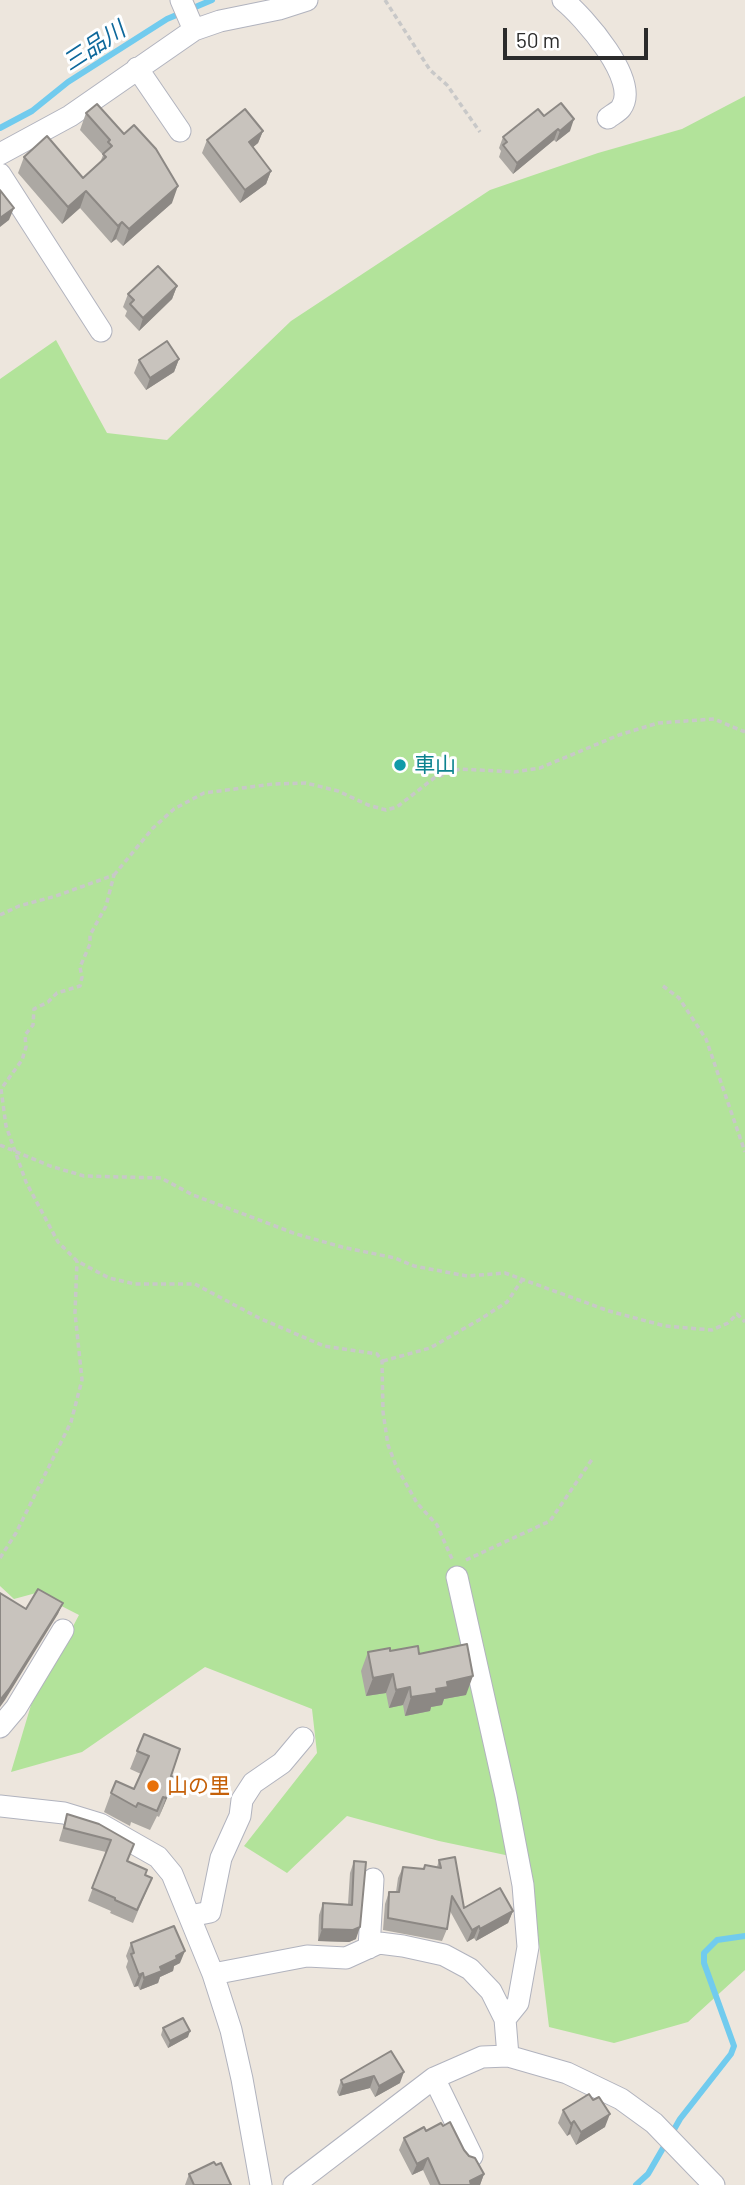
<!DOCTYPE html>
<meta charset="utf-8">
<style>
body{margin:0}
#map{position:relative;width:745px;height:2185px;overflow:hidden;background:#ede6dd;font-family:Barlow,sans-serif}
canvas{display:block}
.scale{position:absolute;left:503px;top:28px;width:145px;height:32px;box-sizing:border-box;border:4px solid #2b2b2b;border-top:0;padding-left:9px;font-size:21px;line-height:24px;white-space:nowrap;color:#2b2b2b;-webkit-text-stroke:5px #fff;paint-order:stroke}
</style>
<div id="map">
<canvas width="745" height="2185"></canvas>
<div class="scale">50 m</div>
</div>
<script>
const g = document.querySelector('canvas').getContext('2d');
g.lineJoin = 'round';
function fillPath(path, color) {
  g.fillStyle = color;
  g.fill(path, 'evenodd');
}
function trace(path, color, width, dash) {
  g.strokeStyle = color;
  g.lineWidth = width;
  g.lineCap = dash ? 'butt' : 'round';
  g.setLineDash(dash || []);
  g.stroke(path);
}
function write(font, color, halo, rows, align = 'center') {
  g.font = font + ' Barlow,"Noto Sans JP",sans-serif';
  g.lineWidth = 6;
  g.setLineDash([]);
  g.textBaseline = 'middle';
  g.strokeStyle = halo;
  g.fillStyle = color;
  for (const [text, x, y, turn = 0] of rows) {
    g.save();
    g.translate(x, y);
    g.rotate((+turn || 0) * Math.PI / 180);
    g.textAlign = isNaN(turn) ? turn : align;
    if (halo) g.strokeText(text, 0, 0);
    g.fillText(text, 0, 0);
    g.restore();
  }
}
fillPath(new Path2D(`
 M745,96V1970L688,2022L614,2043L549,2027L529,1860L439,1841L347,1816L287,1873L244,1846L317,1753L312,1709L205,1667L82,1752L11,1772L31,1705L79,1615L36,1593L14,1599L0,1586V379L56,340L107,433L167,440L291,321L490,190L598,153L682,129Z`), '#b2e39a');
trace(new Path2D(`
 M0,128L32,111L68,82L167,19L212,0
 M672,2133L680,2119L731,2054L734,2046L704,1963V1953L717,1940L745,1936
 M636,2185L648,2174L666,2143`), '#71cbee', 6);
const minor = new Path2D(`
 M181,0L194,30
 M563,0C583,16 641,81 621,108C619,111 612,115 608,118
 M137,68L180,131
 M0,154L70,116L194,30L220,21L279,9L307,0
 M0,174L101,331
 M457,1577L506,1796L523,1885L528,1947L518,2003L505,2019
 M0,1727L16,1708L63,1630
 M0,1806L64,1813L100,1824L158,1857L172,1874L213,1974L231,2030L242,2079L261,2185
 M190,1916L210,1912L221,1858L240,1816L242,1800L253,1783L282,1763L303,1738
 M369,1948L373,1879
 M213,1974L307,1956L346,1958L379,1943L403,1946L444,1955L470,1969L491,1991L505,2019L508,2056
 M434,2078L472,2156
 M294,2185L434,2078L482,2057L508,2056L567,2073L621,2099L654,2123L714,2185`);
trace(minor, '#b1b3be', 23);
trace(new Path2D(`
 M385,0L430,70L447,85L480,132
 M114,875L153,828L174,809L204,793L273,784L306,783L338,791L368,805L386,810L397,807L434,778L460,769L514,772L540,768L619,735L658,723L714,719L745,732
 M0,915L19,906L56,896L114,875L106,906L90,935V944L80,967L82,977L80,986L57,993L48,1002L34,1009L33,1025L25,1035L26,1047L22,1060L1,1089L6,1126L26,1182L58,1242L77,1261L109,1278L135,1284H195L259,1318L324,1346L377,1354L382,1361L383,1412L388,1445L397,1468L417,1503L437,1525L452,1559
 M663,986L679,998L706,1039L745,1152
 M0,1145L50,1166L84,1176L161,1178L193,1195L296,1234L342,1247L395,1258L414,1266L467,1276L505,1273L609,1311L665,1326L712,1330L728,1323L737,1314L745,1322
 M383,1361L430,1348L479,1320L507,1302L522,1280
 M0,1558L16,1533L71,1422L82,1380L75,1313L77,1261
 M466,1560L550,1521L593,1458`), '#c8c8c8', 3.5, [5, 3.5]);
trace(minor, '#fff', 21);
fillPath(new Path2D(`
 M86,113L172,203L123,246L116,239L111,243L80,208L62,224L18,173L24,157L83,178L100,163L103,155L80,130Z
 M544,116L570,131L556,142L554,140L513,174L499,157L501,151L499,148L503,137Z
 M263,131L258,143L253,147L271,171L266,184L240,203L202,153L207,140Z
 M177,286L172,299L139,331L125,316L127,311L123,307L128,294Z
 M179,359L174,372L146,390L134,373L139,360Z
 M390,1651L419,1654L466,1695L444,1699L442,1705L431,1707L430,1711L405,1716L403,1705L389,1708L386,1693L366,1696L361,1671L368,1652Z
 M144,1734L171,1776L175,1777L159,1817L157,1816L150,1830L131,1822L130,1826L104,1812L111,1793L134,1789L141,1774L130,1769Z
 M67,1814L99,1824L127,1861L146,1875L147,1890L133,1923L110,1913L111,1911L88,1901L106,1852L59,1841Z
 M439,1860L464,1908L513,1911L508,1923L476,1941L474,1938L467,1942L450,1911L447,1929L442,1941L383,1930L385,1904L389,1892H396L398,1878L403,1867L423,1869L425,1865L437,1867Z
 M354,1861L356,1939L349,1942L318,1941L319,1915L323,1903L348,1904L350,1873Z
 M131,1943L180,1963L174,1966L173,1971L160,1977L158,1983L140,1990L138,1986L134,1987L126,1967L128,1961L126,1956Z
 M163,2028L188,2037L168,2048L161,2035Z
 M391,2051L400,2083L375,2097L370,2088L339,2096L337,2092L341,2080Z
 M563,2110L605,2127L576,2145L570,2134L567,2136L558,2123Z
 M443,2126L484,2174L480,2185H430L423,2170L412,2175L399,2150L404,2138Z
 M216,2165L231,2185H185L189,2174Z`), '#aca8a3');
fillPath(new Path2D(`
 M574,119L570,131L556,142L560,131Z
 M558,129L554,140L513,174L517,163Z
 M263,131L258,143L245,154L249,142Z
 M271,171L266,184L240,203L245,190Z
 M178,186L172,203L123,246L129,229Z
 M86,191L80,208L62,224L68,207Z
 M14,208L9,220L0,227V218Z
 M122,222L116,239L111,243L118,226Z
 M177,286L172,299L139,331L143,318Z
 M179,359L174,372L146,390L150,378Z
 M63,1603L58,1614L5,1700L0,1707V1700Z
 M393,1674L386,1693L366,1696L373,1678Z
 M473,1676L466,1695L444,1699L442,1705L431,1707L430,1711L405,1716L411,1697L447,1682Z
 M410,1687L403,1705L389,1708L396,1690Z
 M175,1777L168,1796L159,1817L166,1798Z
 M513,1911L508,1923L476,1941L480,1929Z
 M479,1926L474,1938L467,1942L472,1930Z
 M360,1927L356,1939L349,1942L318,1941L322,1929Z
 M185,1951L180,1963L174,1966L173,1971L160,1977L158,1983L140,1990L144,1978L176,1956Z
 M143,1973L138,1986L134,1987L139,1975Z
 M190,2031L188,2037L168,2048L170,2041Z
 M404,2072L400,2083L375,2097L379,2086Z
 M374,2076L370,2088L339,2096L343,2085Z
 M610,2114L605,2127L576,2145L581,2132Z
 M574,2121L570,2134L567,2136L571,2124Z
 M428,2158L423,2170L412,2175L417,2164Z
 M484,2174L480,2185H469L470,2181Z`), '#8c8884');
const building = new Path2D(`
 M561,103L574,119L560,131L558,129L517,163L503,145L507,142L503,137L538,109L544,116Z
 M97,104L124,134L134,125L156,149L178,186L129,229L122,222L118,226L86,191L68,207L24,157L47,136L83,178L106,157L103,154L112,146L108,142L110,140L86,113Z
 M245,109L263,131L249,142L271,171L245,190L207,140Z
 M0,190L14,208L0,218Z
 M158,266L177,286L143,318L130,304L134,300L128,294Z
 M167,341L179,359L150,378L139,360Z
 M38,1589L63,1603L9,1689L0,1700V1593L26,1609Z
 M467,1644L473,1676L447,1682L448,1687L436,1689L437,1693L411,1697L410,1687L396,1690L393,1674L373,1678L368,1652L390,1648V1651L418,1646L419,1654Z
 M144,1734L180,1749L171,1776L175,1777L166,1798L163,1797L157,1811L138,1803L136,1807L111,1793L116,1781L134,1789L149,1756L137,1751Z
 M67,1814L99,1824L134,1844L127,1861L147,1870L145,1875L152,1878L137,1910L115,1900V1898L92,1888L111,1840L64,1828Z
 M455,1857L464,1908L500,1888L513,1911L480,1929L479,1926L472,1930L452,1896L447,1929L388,1918L389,1892H399L403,1867L424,1869L425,1865L441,1868L439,1860Z
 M354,1861L366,1862L360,1927L353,1930L322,1929L323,1903L352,1905Z
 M174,1926L185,1951L176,1956L177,1959L160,1967L162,1971L144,1978L143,1973L139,1975L131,1954L134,1953L131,1943Z
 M183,2018L190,2031L170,2041L163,2028Z
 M391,2051L404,2072L379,2086L374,2076L343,2085L341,2080Z
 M589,2094L593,2100L599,2097L610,2114L581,2132L574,2121L571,2124L563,2110Z
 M450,2122L464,2150L469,2156L475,2158L484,2174L470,2181L471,2185H440L428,2158L417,2164L404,2138L424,2127L426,2131L441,2123L443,2126Z
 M214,2162L216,2165L221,2163L231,2185H194L189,2174Z`);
fillPath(building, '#c8c3bd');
trace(building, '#8c8884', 2);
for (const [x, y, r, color] of [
 [400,765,7,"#0f9aa8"],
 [153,1786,7,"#e8710a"]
]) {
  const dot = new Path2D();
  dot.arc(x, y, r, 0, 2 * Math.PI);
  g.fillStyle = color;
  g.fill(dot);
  trace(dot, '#fff', 2.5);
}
write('21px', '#0d838f', '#fff', [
 ["車山",414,765]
], 'left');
write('21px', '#c56008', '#fff', [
 ["山の里",167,1786]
], 'left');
write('italic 23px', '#0e689b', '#fff', [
 ["三品川",94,46,-33]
]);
</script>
